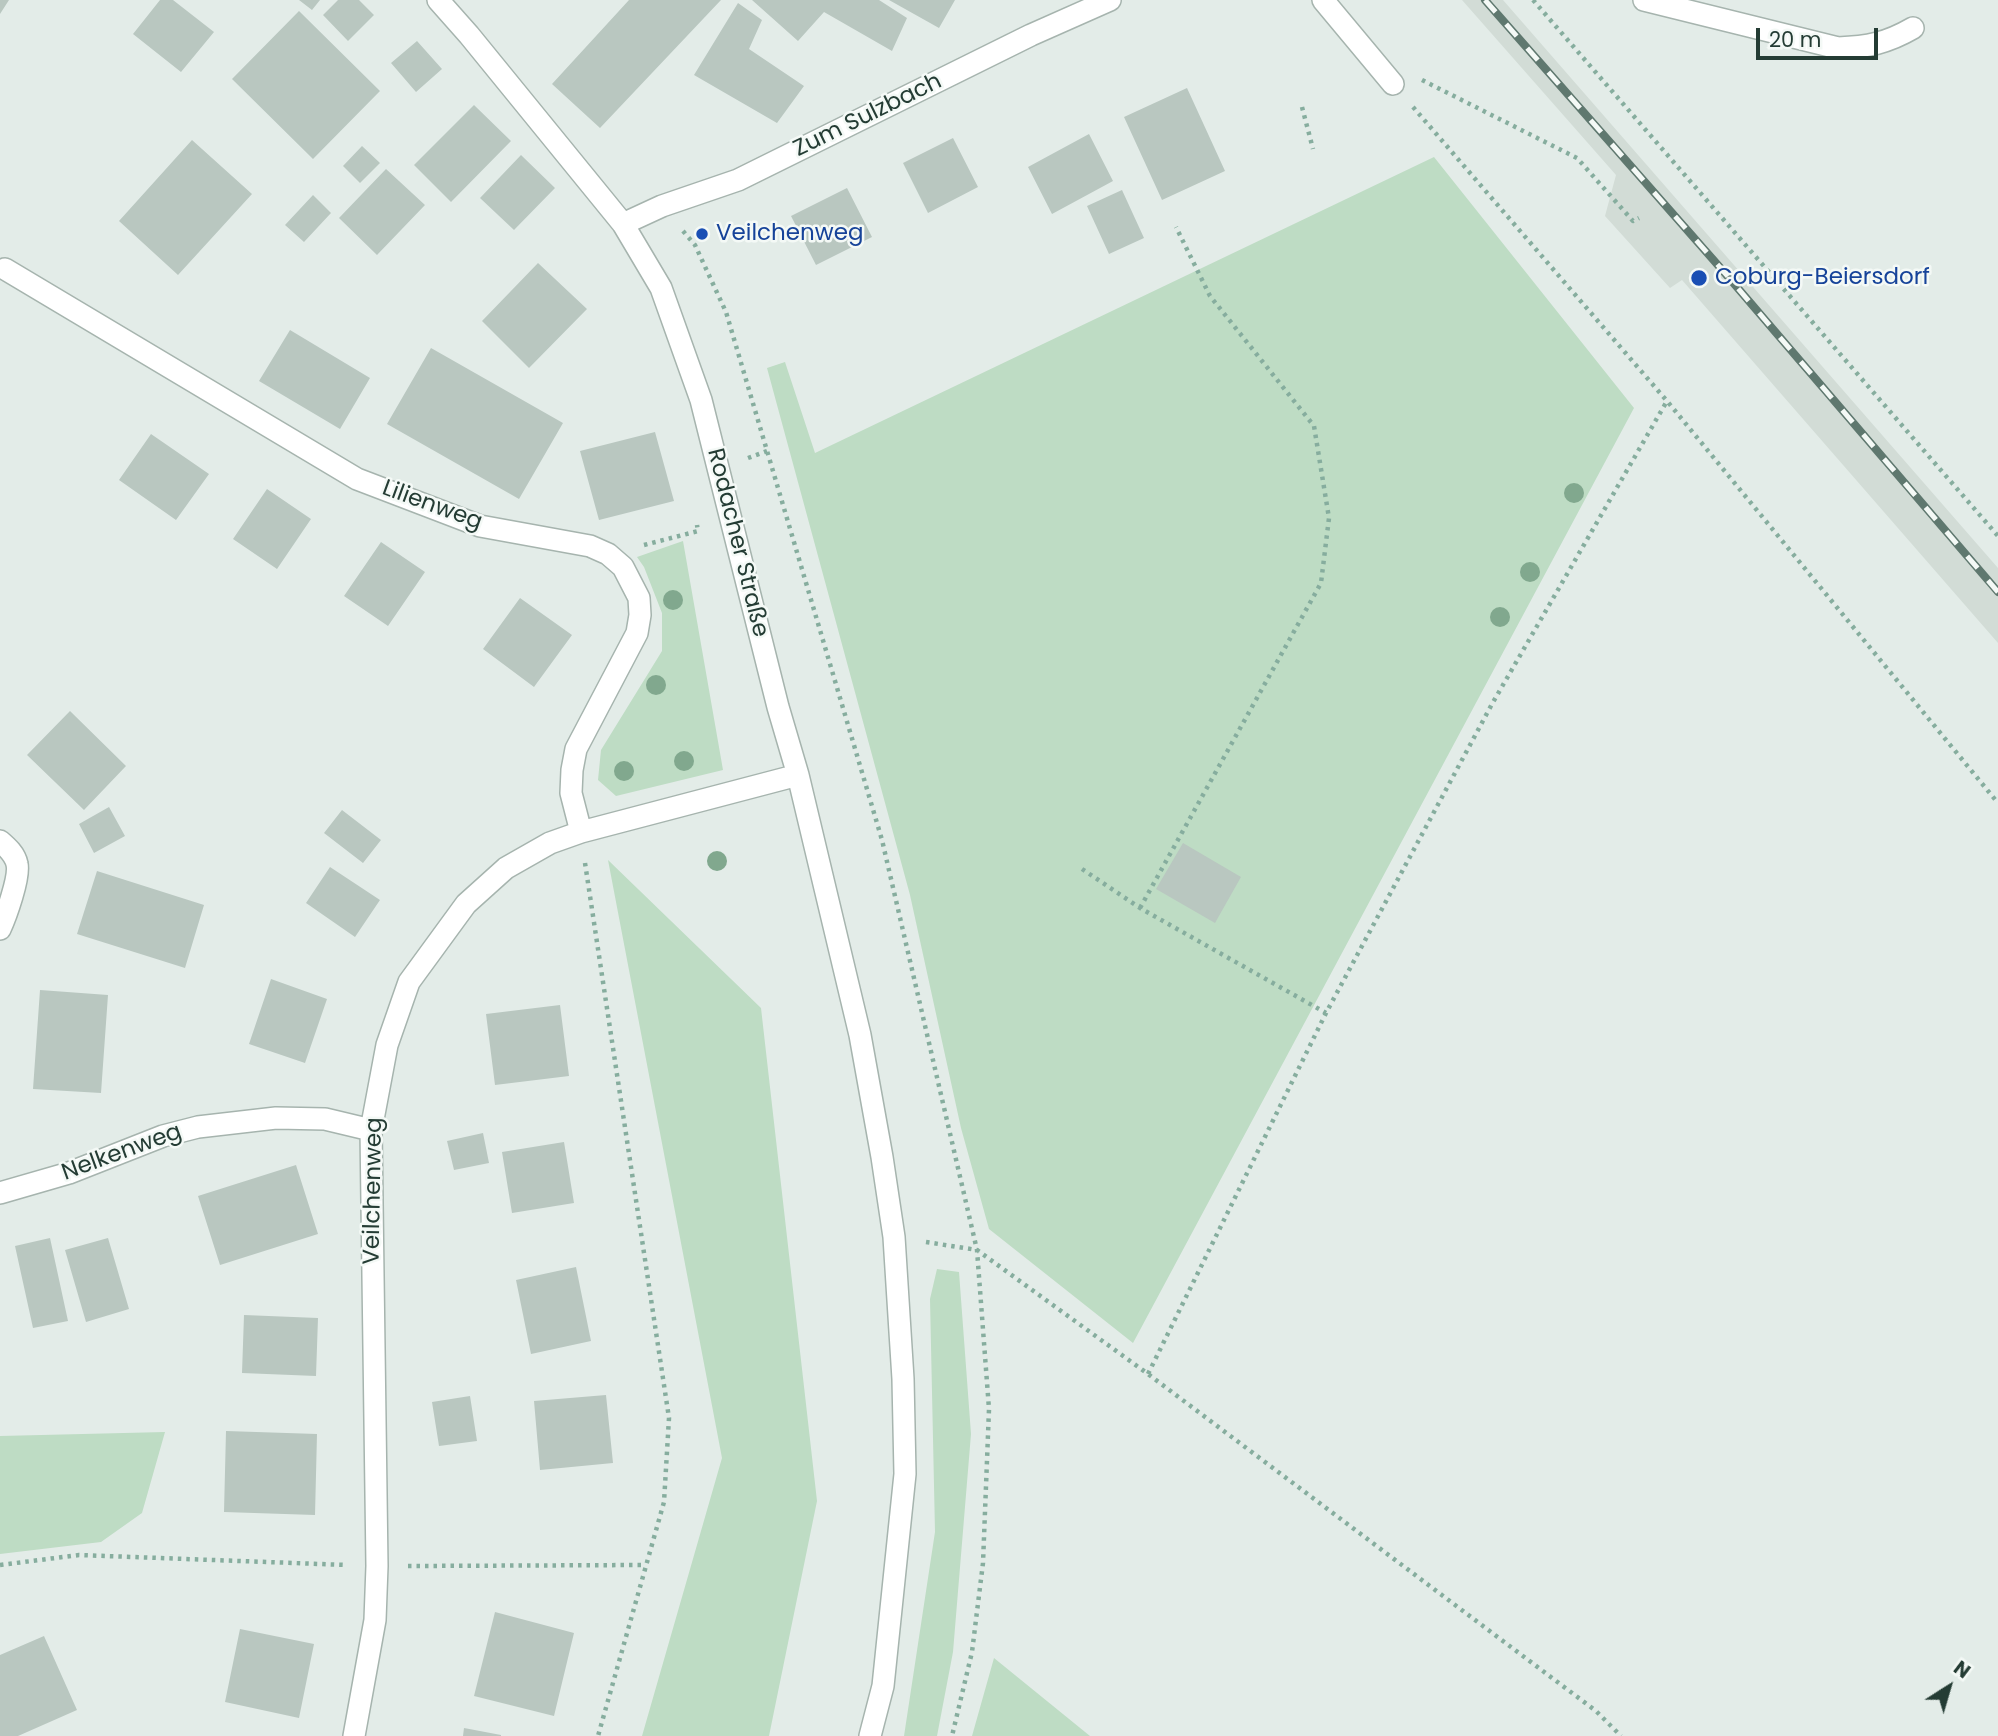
<!DOCTYPE html>
<meta charset="utf-8">
<style>
body{margin:0}
#map{position:relative;width:1998px;height:1736px;overflow:hidden;background:#e3ece8;font-family:Poppins,sans-serif}
canvas{display:block}
.north{position:absolute;left:1914px;top:1652px;width:70px;height:70px;-webkit-text-stroke:5px #f4f9f6;paint-order:stroke;rotate:37deg;font-size:19px;font-weight:700;line-height:28px;text-align:center;color:#243c34}
.north::after{content:'';display:block;margin:auto;width:24px;height:32px;background:#243c34;clip-path:polygon(50% 0,100% 100%,50% 72%,0 100%)}
.scale{position:absolute;left:1756px;top:28px;width:122px;height:32px;box-sizing:border-box;border:4px solid #243c34;border-top:0;padding-left:9px;font-size:21px;line-height:24px;white-space:nowrap;color:#243c34;-webkit-text-stroke:5px #f4f9f6;paint-order:stroke}
</style>
<div id="map">
<canvas width="1998" height="1736"></canvas>
<div class="north">N</div>
<div class="scale">20 m</div>
</div>
<script>
const g = document.querySelector('canvas').getContext('2d');
g.lineJoin = 'round';
function fillPath(path, color) {
  g.fillStyle = color;
  g.fill(path, 'evenodd');
}
function trace(path, color, width, dash) {
  g.strokeStyle = color;
  g.lineWidth = width;
  g.lineCap = dash ? 'butt' : 'round';
  g.setLineDash(dash || []);
  g.stroke(path);
}
function write(font, color, halo, rows, align = 'center') {
  g.font = font + ' Poppins,sans-serif';
  g.lineWidth = 5;
  g.setLineDash([]);
  g.textBaseline = 'middle';
  g.strokeStyle = halo;
  g.fillStyle = color;
  for (const [text, x, y, turn = 0] of rows) {
    g.save();
    g.translate(x, y);
    g.rotate((+turn || 0) * Math.PI / 180);
    g.textAlign = isNaN(turn) ? turn : align;
    if (halo) g.strokeText(text, 0, 0);
    g.fillText(text, 0, 0);
    g.restore();
  }
}
fillPath(new Path2D(`
 M1462,0H1503L1998,568V643L1682,280L1670,288L1605,216L1616,175Z`), '#d2dcd6');
fillPath(new Path2D(`
 M1434,157L1634,408L1133,1343L989,1229L961,1128L910,895L767,368L785,362L815,453Z
 M683,541L723,770L616,796L598,780L601,750L662,651V613L644,567L637,557Z
 M608,860L761,1008L817,1501L769,1736H642L722,1458Z
 M937,1269L959,1272L971,1434L953,1652L937,1736H904L935,1532L930,1299Z
 M165,1432L142,1513L101,1542L0,1554V1436Z
 M994,1658L1090,1736H972Z`), '#bedcc4');
fillPath(new Path2D(`
 M0,0H9L0,14Z
 M160,0H173L214,32L181,72L133,34Z
 M299,0H320L312,10Z
 M338,0H359L374,15L348,41L323,15Z
 M629,0H721L600,128L552,84Z
 M752,0H879L907,18L892,51L824,12L798,41Z
 M889,0H955L939,28Z
 M738,3L762,20L749,49L804,86L777,123L694,75Z
 M299,11L380,91L313,159L232,79Z
 M417,41L442,69L416,92L391,63Z
 M1187,88L1225,171L1162,200L1124,117Z
 M474,105L511,141L451,202L414,165Z
 M1089,134L1113,181L1052,214L1028,167Z
 M953,138L978,187L928,213L903,163Z
 M192,140L252,194L178,275L119,221Z
 M362,146L380,163L360,183L343,166Z
 M521,155L555,188L514,230L480,198Z
 M386,169L425,205L377,255L339,218Z
 M847,188L872,237L816,265L791,216Z
 M1122,190L1144,238L1109,254L1087,206Z
 M313,195L331,213L304,242L285,225Z
 M538,263L587,309L529,368L482,321Z
 M290,330L370,378L340,429L259,381Z
 M431,348L563,423L519,499L387,424Z
 M655,432L674,501L599,520L580,451Z
 M151,434L209,474L176,520L119,480Z
 M267,489L311,519L277,569L233,539Z
 M381,542L425,572L388,626L344,596Z
 M520,598L572,635L534,687L483,649Z
 M70,711L126,766L84,810L27,755Z
 M109,807L125,836L94,853L79,824Z
 M342,810L381,840L363,863L324,833Z
 M1183,843L1241,877L1215,923L1156,889Z
 M330,867L380,900L355,937L306,903Z
 M97,871L204,905L185,968L77,934Z
 M271,979L327,999L305,1063L249,1044Z
 M40,990L108,995L101,1093L33,1089Z
 M560,1005L569,1076L495,1085L486,1014Z
 M483,1133L489,1163L454,1170L447,1141Z
 M564,1142L574,1203L512,1213L502,1152Z
 M296,1165L318,1234L220,1265L198,1196Z
 M50,1238L68,1321L33,1328L15,1246Z
 M108,1238L129,1309L86,1322L65,1250Z
 M576,1267L591,1341L531,1354L516,1280Z
 M244,1315L318,1318L316,1376L242,1373Z
 M606,1395L613,1463L540,1470L534,1401Z
 M470,1396L477,1441L439,1446L432,1402Z
 M226,1431L317,1434L315,1515L224,1512Z
 M495,1612L574,1633L554,1716L474,1696Z
 M240,1629L314,1644L299,1718L225,1702Z
 M44,1636L77,1710L18,1736H0V1655Z
 M464,1728L501,1735V1736H463Z`), '#b9c7c0');
const minor = new Path2D(`
 M438,0L469,35L623,224L661,288L701,400L778,707L798,775L860,1035L882,1157L894,1237L903,1379L905,1474L883,1686L870,1736
 M1323,0L1393,84
 M1644,0L1838,48C1868,47 1887,43 1913,28
 M623,224L662,206L738,180L1031,35L1110,0
 M5,269L357,479L480,526L590,546L608,554L623,567L639,598L640,615L637,633L576,749L572,770L571,793L581,832
 M0,841C7,847 15,854 17,864C20,877 6,916 0,929
 M0,1193L69,1173L163,1136L198,1127L276,1118L325,1119L371,1130
 M354,1736L375,1620L377,1566L371,1130L387,1045L409,982L466,904L506,868L550,843L581,832L798,775`);
trace(minor, '#a6b4ae', 24);
trace(new Path2D(`
 M1533,0L1998,536
 M1422,80L1577,158L1633,221L1639,218
 M1302,107L1313,149
 M1413,107L1667,401L1998,803
 M683,231L695,245L726,312L882,840L977,1250L989,1409L983,1563L972,1652L952,1736
 M748,458L767,451
 M644,545L698,531L697,525
 M585,863L669,1418L664,1502L598,1736
 M1082,869L1140,908L1326,1013
 M1140,908L1321,583L1329,518L1314,426L1210,296L1176,227
 M926,1242L977,1250L1148,1374L1596,1711L1621,1736
 M1148,1374L1326,1013L1492,704L1667,401
 M0,1565L79,1555L347,1565
 M408,1566L645,1565`), '#86ad9e', 4.5, [3.5, 5]);
trace(minor, '#fff', 21);
const rail = new Path2D(`
 M1485,0L1724,272L1998,592`);
trace(rail, '#5f786f', 8);
trace(rail, '#f4f9f6', 5, [16]);
g.fillStyle = '#81a88e';
for (const [x, y] of [
 [1574,493],
 [1530,572],
 [673,600],
 [1500,617],
 [656,685],
 [684,761],
 [624,771],
 [717,861]
]) {
  g.beginPath();
  g.arc(x, y, 10, 0, 2 * Math.PI);
  g.fill();
}
for (const [x, y, r, color] of [
 [702,234,7,"#1a4fb4"],
 [1699,278,9,"#1a4fb4"]
]) {
  const dot = new Path2D();
  dot.arc(x, y, r, 0, 2 * Math.PI);
  g.fillStyle = color;
  g.fill(dot);
  trace(dot, '#f4f9f6', 2.5);
}
write('23px', '#243c34', '#f4f9f6', [
 ["Zum Sulzbach",868,116,-26],
 ["Lilienweg",432,506,20],
 ["Rodacher Straße",737,543,76],
 ["Nelkenweg",122,1153,-20],
 ["Veilchenweg",374,1191,-89]
]);
write('23px', '#164399', '#f4f9f6', [
 ["Veilchenweg",716,234],
 ["Coburg-Beiersdorf",1715,278]
], 'left');
</script>
